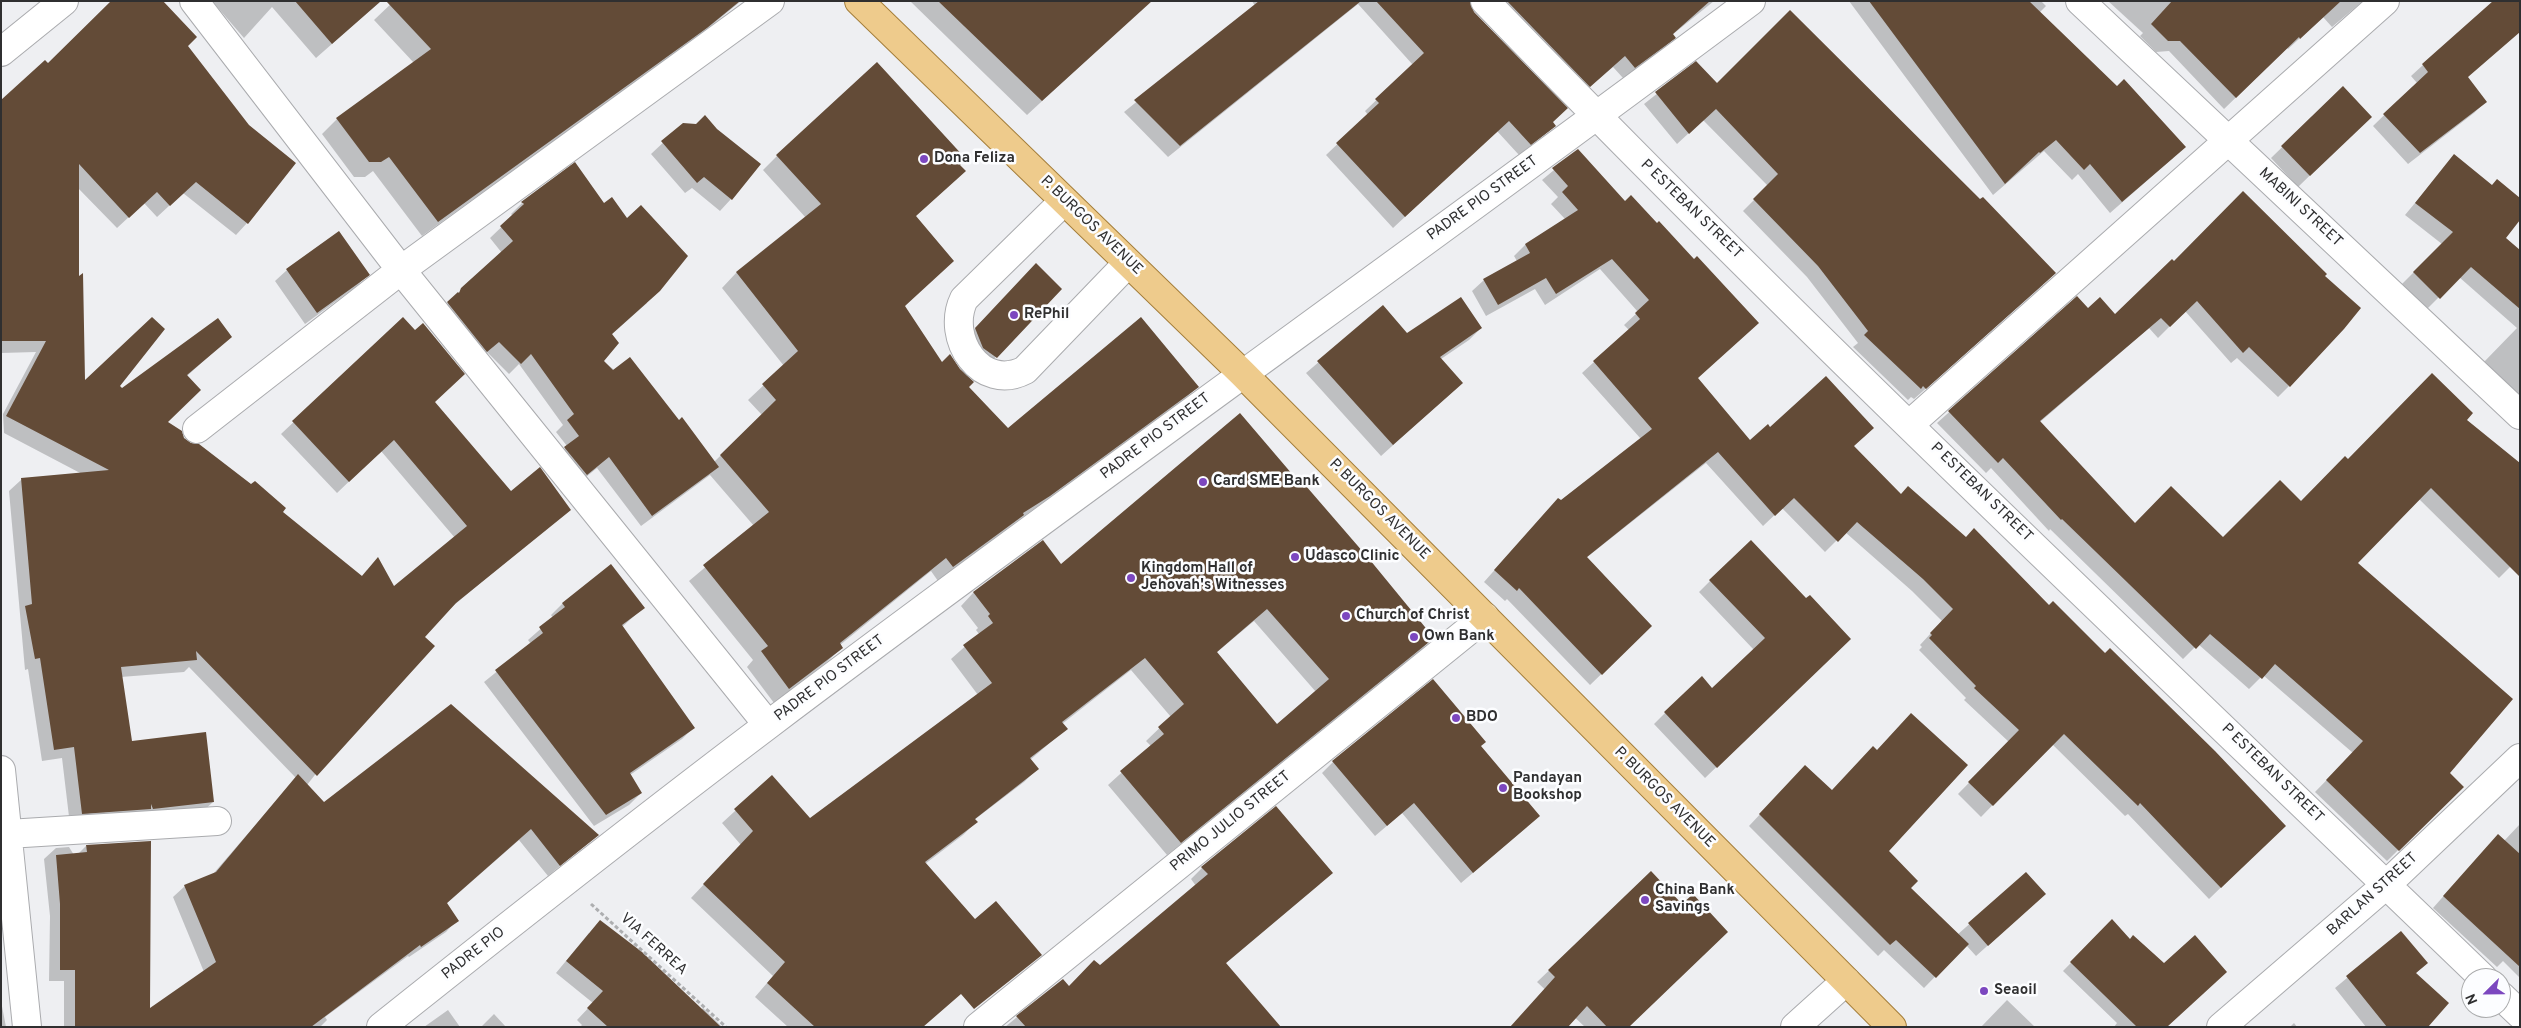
<!DOCTYPE html>
<style>
body{margin:0}
#map{position:relative;width:2521px;height:1028px;overflow:hidden;background:#eeeff2;font-family:Overpass,sans-serif}
canvas{display:block}
.frame{position:absolute;inset:0;border:2px solid #2f2f30;pointer-events:none}
.north{position:absolute;left:2461px;top:968px;width:50px;height:50px;box-sizing:border-box;background:#fcfdff;border:1px solid #aaabac;border-radius:50%;rotate:247deg;font-size:14px;font-weight:700;line-height:20px;text-align:center;color:#2f2f30}
.north::after{content:'';display:block;margin:auto;width:18px;height:22px;background:#7c47bf;clip-path:polygon(50% 0,100% 100%,50% 72%,0 100%)}
</style>
<div id="map">
<canvas width="2521" height="1028"></canvas>
<div class="frame"></div>
<div class="north">N</div>
</div>
<script>
const g = document.querySelector('canvas').getContext('2d');
g.lineJoin = 'round';
function fillPath(path, color) {
  g.fillStyle = color;
  g.fill(path, 'evenodd');
}
function trace(path, color, width, dash) {
  g.strokeStyle = color;
  g.lineWidth = width;
  g.lineCap = dash ? 'butt' : 'round';
  g.setLineDash(dash || []);
  g.stroke(path);
}
function write(font, color, halo, rows, align = 'center') {
  g.font = font + ' Overpass,sans-serif';
  g.lineWidth = 5;
  g.setLineDash([]);
  g.textBaseline = 'middle';
  g.strokeStyle = halo;
  g.fillStyle = color;
  for (const [text, x, y, turn = 0] of rows) {
    g.save();
    g.translate(x, y);
    g.rotate((+turn || 0) * Math.PI / 180);
    g.textAlign = isNaN(turn) ? turn : align;
    if (halo) g.strokeText(text, 0, 0);
    g.fillText(text, 0, 0);
    g.restore();
  }
}
fillPath(new Path2D(`
 M212,1H381L316,58L272,7L244,38Z
 M394,1H741L690,43L422,236L373,171L365,177H354L322,134L337,119L414,63L374,20Z
 M910,1H1139L1144,7L1027,115Z
 M1252,1H1469V6L1555,126L1519,155L1497,131L1393,228L1326,155L1368,115L1365,111L1413,65L1358,4L1168,157L1124,112L1255,6Z
 M1485,1H1714L1672,35L1674,38L1663,49L1623,78L1613,67L1578,97Z
 M1849,1H2041L2046,6L2039,13L2173,158L2110,213L2078,174L2072,180L2044,151L1993,195Z
 M2108,1H2363L2332,27L2323,17L2288,49L2287,48L2224,109L2169,51L2156,52L2140,36L2143,33Z
 M186,46L247,223L236,235L183,193L157,217L144,203L117,228L77,187L78,279L83,382L119,386L122,389L230,337L187,376L167,422L183,439L282,512L361,577L367,570L394,588L455,538L381,451L337,493L281,434L403,319L434,402L511,493L569,509L447,611L423,637L307,785L324,804L597,835L548,876L519,840L446,904L457,920L446,932L409,957L408,956L325,1017L327,1020L320,1027H64V981H49L50,916L44,859L56,848L69,847L74,855L78,854L86,846L149,1010L204,972L173,897L185,886L213,874L296,778L189,667L184,672L121,677L131,742L213,802L201,813L70,825L62,758L42,761L28,669L25,670L9,491L21,480L82,474L4,433L3,414L36,352L1,353V205L48,65Z
 M1696,63L1717,85L2043,285L1914,399L1911,397L1908,400L1853,347L1858,343L1807,277L1743,211L1768,186L1703,120L1677,144L1644,104Z
 M2423,65L2467,78L2485,102L2474,113L2408,164L2373,126L2417,83L2411,76Z
 M2343,88L2370,117L2298,187L2271,158Z
 M683,124L731,199L720,211L692,188L685,193L651,154Z
 M1577,151L1697,379L1750,442L1770,429L1853,447L1901,495L2273,837L2209,899L2128,814L2125,816L2052,744L1981,817L1958,794L2009,742L1964,700L1966,698L1919,650L1922,647L1920,645L1942,621L1912,591L1845,532L1825,552L1782,508L1763,526L1706,463L1586,558L1639,638L1590,685L1507,599L1505,601L1484,582L1547,511L1641,439L1582,373L1629,330L1624,325L1638,312L1600,269L1545,305L1535,289L1486,316L1472,291L1484,280L1517,261L1514,256L1525,245L1565,219L1551,204L1558,197L1542,180Z
 M777,156L915,216L903,307L942,364L1008,430L1197,387L1183,401L1016,522L938,581L931,571L840,645L842,647L827,662L774,703L747,667L753,660L689,581L754,526L710,475L641,526L597,468L575,486L554,460L567,446L556,432L563,425L519,364L509,374L487,352L475,363L436,314L502,253L490,238L513,216L511,214L522,203L647,303L611,335L603,361L678,421L714,462L762,415L748,400L784,366L722,288L736,273L806,218L763,170Z
 M2454,156L2504,238L2520,252V400L2483,363L2517,328L2459,277L2427,309L2402,284L2442,244L2405,215Z
 M338,233L368,274L357,286L305,324L275,281L287,270Z
 M2172,260L2289,386L2278,397L2237,358L2231,363L2185,311L2158,338L2149,328L2040,422L2135,525L2223,539L2301,503L2348,461L2465,420L2520,557L2499,578L2419,499L2356,563L2448,773L2462,787L2387,861L2315,792L2353,753L2263,675L2249,689L2198,644L2183,659L2050,529L2049,531L1991,468L1986,473L1937,423L2077,298L2088,309L2115,315Z
 M1036,265L1060,289L990,363L970,334Z
 M1383,307L1407,335L1481,328L1469,340L1441,359L1462,383L1381,456L1306,373Z
 M1043,542L1061,566L1433,638L1420,651L1167,855L1108,785L1151,746L1146,741L1171,717L1131,670L1062,724L1066,729L1030,760L1037,769L1024,782L974,820L976,822L963,835L925,864L975,921L923,1027H788L755,997L773,976L691,898L741,845L722,823L772,777L810,820L978,695L951,659L979,634L976,630L978,628L961,606L973,593ZM1254,621L1316,692L1276,725L1216,653Z
 M1710,581L1838,650L1705,778L1654,724L1665,713L1712,690L1754,650L1699,592Z
 M563,603L643,608L622,627L693,728L682,739L630,775L641,793L629,805L594,826L484,682L531,644L528,640L553,618L551,615Z
 M1480,746L1527,827L1461,883L1402,813L1375,836L1322,773L1333,762Z
 M1794,778L1887,851L1909,888L1957,935L2026,874L2033,905L1976,956L1966,945L1924,988L1884,950L1878,956L1749,826Z
 M2520,824V978L2503,961L2497,967L2433,908L2487,847L2504,841Z
 M1202,868L1320,884L1225,964L1274,1027H1005L1062,980L1069,988L1100,967L1196,886L1191,879Z
 M1651,873L1628,1027H1585L1537,982Z
 M2112,921L2130,940L2164,965L2166,1027H2114L2117,1023L2063,971Z
 M589,933L701,1010L703,1008L722,1027H580L582,1025L577,1020L593,1003L556,973Z
 M2401,933L2426,963L2415,974L2427,1027H2366L2335,988Z
 M2007,1000L2035,1027H1981Z
 M1,1001L6,1027H1Z
 M448,1010L460,1027H424Z
 M494,1014L506,1027H481Z
 M2294,1023L2297,1027H2290Z`), '#0003');
fillPath(new Path2D(`
 M111,1H163L197,37L188,46L249,125L296,163L248,224L196,182L170,206L157,192L129,218L79,164V276L83,273L85,380L152,317L165,329L120,386L122,388L218,318L232,337L187,375L201,390L168,422L182,431L184,438L191,443L199,444L251,484L255,481L286,508L283,512L362,576L378,557L394,586L467,526L394,440L349,482L292,421L403,317L415,330L423,323L465,374L435,402L511,491L540,467L571,510L456,603L425,637L435,646L317,776L196,651L197,660L121,667L132,741L206,732L214,802L153,809L151,804V809L82,814L74,747L54,750L40,658L35,659L25,606L32,604L21,478L109,470L6,416L46,341H1V100L45,60L48,63Z
 M295,1H381L332,44Z
 M386,1H740L707,28L438,222L389,157L381,162H369L336,118L431,49Z
 M938,1H1152L1042,101Z
 M1259,1H1361L1180,146L1134,100Z
 M1376,1H1470L1474,12L1568,108L1553,122L1556,126L1531,145L1509,121L1405,217L1336,143L1379,103L1375,99L1424,53Z
 M1507,1H1710L1673,34L1676,38L1635,68L1625,56L1590,87Z
 M1869,1H2029L2117,86L2124,79L2186,147L2122,202L2090,164L2084,170L2056,140L2040,153L2039,152L2005,184Z
 M2172,1H2341L2300,39L2299,37L2236,98L2180,41H2168L2151,24Z
 M2493,1H2520V32L2468,77L2487,102L2420,153L2383,114L2428,72L2422,64Z
 M1790,10L1980,199L1983,197L2056,273L1926,389L1923,386L1921,389L1864,335L1868,331L1818,266L1753,199L1778,174L1716,109L1689,134L1655,92L1696,61L1717,83Z
 M877,62L966,159L960,165L966,171L916,216L954,261L905,306L942,362L950,354L960,369L974,382L969,387L1008,428L1141,317L1199,387L1050,496L1023,513L1024,515L953,567L946,558L840,643L843,648L789,689L761,651L768,646L703,565L769,512L720,455L776,400L762,384L798,351L736,272L821,204L776,155Z
 M2343,86L2372,117L2310,176L2281,146Z
 M705,115L717,129L761,164L732,200L704,177L697,183L661,141L683,123L696,124Z
 M1578,149L1625,201L1631,195L1657,223L1659,221L1694,259L1697,256L1759,323L1698,378L1750,440L1768,424L1770,427L1826,376L1874,428L1854,446L1901,494L1908,486L1966,537L1974,528L2049,605L2053,601L2105,653L2110,648L2215,751L2286,826L2221,888L2140,803L2138,806L2064,734L1993,806L1968,782L2019,730L1974,688L1976,686L1929,638L1932,635L1930,633L1953,609L1923,579L1857,522L1838,542L1794,498L1775,516L1718,452L1587,557L1652,626L1602,675L1519,588L1517,591L1494,570L1558,498L1561,500L1652,429L1593,361L1640,319L1635,313L1649,300L1612,259L1556,294L1546,278L1498,305L1483,279L1530,253L1525,244L1578,210L1562,192L1568,186L1552,168Z
 M2454,154L2492,185L2497,179L2520,198V220L2506,238L2520,250V309L2471,267L2440,299L2413,272L2453,232L2415,203Z
 M575,162L604,203L612,197L627,218L641,205L688,256L660,291L612,334L619,343L604,361L613,370L630,357L679,420L682,417L719,467L652,516L609,457L587,475L564,447L579,436L567,420L574,414L531,354L521,364L499,342L487,352L447,302L458,292L459,293L461,288L513,241L500,226L524,204L521,202Z
 M2243,191L2327,274L2325,276L2361,308L2344,329L2290,387L2249,347L2243,353L2197,301L2170,327L2161,318L2040,421L2135,523L2171,486L2223,537L2280,480L2301,501L2345,456L2348,459L2432,373L2473,413L2467,420L2520,463V577L2431,488L2358,563L2513,699L2450,773L2464,787L2399,851L2326,780L2363,741L2275,664L2262,679L2210,634L2196,649L2062,519L2061,520L2003,458L1998,463L1948,411L2077,296L2088,308L2100,297L2115,314L2172,259L2174,261Z
 M339,231L370,275L317,313L286,269Z
 M1036,263L1062,289L997,358L983,348L975,328Z
 M1461,297L1482,328L1440,357L1463,383L1393,445L1317,361L1383,305L1407,333Z
 M1240,413L1304,488L1306,486L1370,560L1434,638L1181,843L1120,771L1164,734L1158,727L1184,704L1145,658L1062,722L1068,729L1030,758L1039,769L975,819L978,822L925,862L975,919L996,901L1042,955L974,1009L961,994L923,1027H815L767,983L785,962L703,884L753,831L734,809L772,775L810,818L992,683L963,645L993,623L988,616L990,614L973,592L1043,540L1061,564ZM1267,609L1329,679L1277,724L1217,652Z
 M1751,540L1806,598L1810,595L1851,639L1717,768L1664,712L1702,676L1712,688L1765,638L1709,580Z
 M611,564L645,608L622,625L695,728L630,773L642,793L606,815L495,670L543,633L539,627L565,607L562,603Z
 M1433,679L1486,742L1481,746L1540,816L1473,873L1414,803L1387,826L1332,761Z
 M451,704L599,835L560,866L531,829L447,903L459,921L421,947L420,945L311,1027H75V970H60V904L56,855L87,852L86,845L151,841L150,1008L216,962L184,885L216,872L298,774L324,802Z
 M1911,713L1968,765L1889,851L1918,881L1911,888L1969,944L1936,978L1896,940L1890,945L1759,814L1805,765L1832,790L1873,746L1877,750Z
 M1276,806L1333,873L1226,963L1281,1027H1026L1016,1016L1063,979L1069,986L1094,960L1100,965L1208,874L1201,867Z
 M2498,834L2520,854V967L2443,896Z
 M1651,871L1682,904L1693,894L1728,932L1629,1027H1607L1587,1006L1568,1027H1510L1555,977L1548,970Z
 M2026,872L2046,894L1988,946L1968,923Z
 M2112,919L2130,939L2133,935L2164,963L2195,935L2227,972L2167,1027H2137L2070,962Z
 M600,920L642,952L721,1027H608L587,1008L603,991L566,961Z
 M2401,931L2428,963L2416,973L2449,1003L2428,1027H2387L2346,976Z`), '#634b37');
const minor = new Path2D(`
 M194,1L401,270L768,725
 M1485,1C1808,336 2148,655 2483,978
 M2080,1L2520,415
 M1,52L64,1
 M1064,201L964,299C945,338 981,393 1025,370L1128,263
 M1910,424L2385,1
 M197,429L401,270L770,1
 M1,770L27,1027
 M8,834L217,821
 M2501,996L2520,1014
 M381,1027C509,925 637,824 768,725C1092,480 1425,245 1751,1
 M978,1027L1485,617
 M1795,1027L1846,981
 M2221,1027L2386,885L2520,758`);
const major = new Path2D(`
 M859,1L1242,373L1892,1027`);
trace(minor, '#aaabae', 30);
trace(major, '#a47e3a', 30);
trace(new Path2D(`
 M591,904L726,1027`), '#adaeb0', 3, [4, 2.5]);
trace(minor, '#fff', 28);
trace(major, '#eecb8c', 28);
for (const [x, y, r, color] of [
 [924,159,5,"#7c47bf"],
 [1014,315,5,"#7c47bf"],
 [1203,482,5,"#7c47bf"],
 [1295,557,5,"#7c47bf"],
 [1131,578,5,"#7c47bf"],
 [1346,616,5,"#7c47bf"],
 [1414,637,5,"#7c47bf"],
 [1456,718,5,"#7c47bf"],
 [1503,788,5,"#7c47bf"],
 [1645,900,5,"#7c47bf"],
 [1984,991,5,"#7c47bf"]
]) {
  const dot = new Path2D();
  dot.arc(x, y, r, 0, 2 * Math.PI);
  g.fillStyle = color;
  g.fill(dot);
  trace(dot, '#fcfdff', 2);
}
write('bold 15px', '#2f2f30', '#fcfdff', [
 ["Dona Feliza",934,159],
 ["RePhil",1024,315],
 ["Card SME Bank",1213,482],
 ["Udasco Clinic",1305,557],
 ["Kingdom Hall of",1141,569],
 ["Jehovah's Witnesses",1141,586],
 ["Church of Christ",1356,616],
 ["Own Bank",1424,637],
 ["BDO",1466,718],
 ["Pandayan",1513,779],
 ["Bookshop",1513,796],
 ["China Bank",1655,891],
 ["Savings",1655,908],
 ["Seaoil",1994,991]
], 'left');
write('15px', '#2f2f30', '#fcfdff', [
 ["PADRE PIO STREET",1483,199,-36],
 ["MABINI STREET",2300,208,43],
 ["P ESTEBAN STREET",1691,210,44],
 ["P. BURGOS AVENUE",1091,226,44],
 ["PADRE PIO STREET",1156,437,-37],
 ["P ESTEBAN STREET",1981,493,44],
 ["P. BURGOS AVENUE",1379,510,45],
 ["PADRE PIO STREET",830,679,-37],
 ["P ESTEBAN STREET",2272,774,44],
 ["P. BURGOS AVENUE",1664,798,45],
 ["PRIMO JULIO STREET",1231,822,-39],
 ["BARLAN STREET",2373,895,-42],
 ["VIA FERREA",653,945,42],
 ["PADRE PIO",474,954,-38]
]);
</script>
